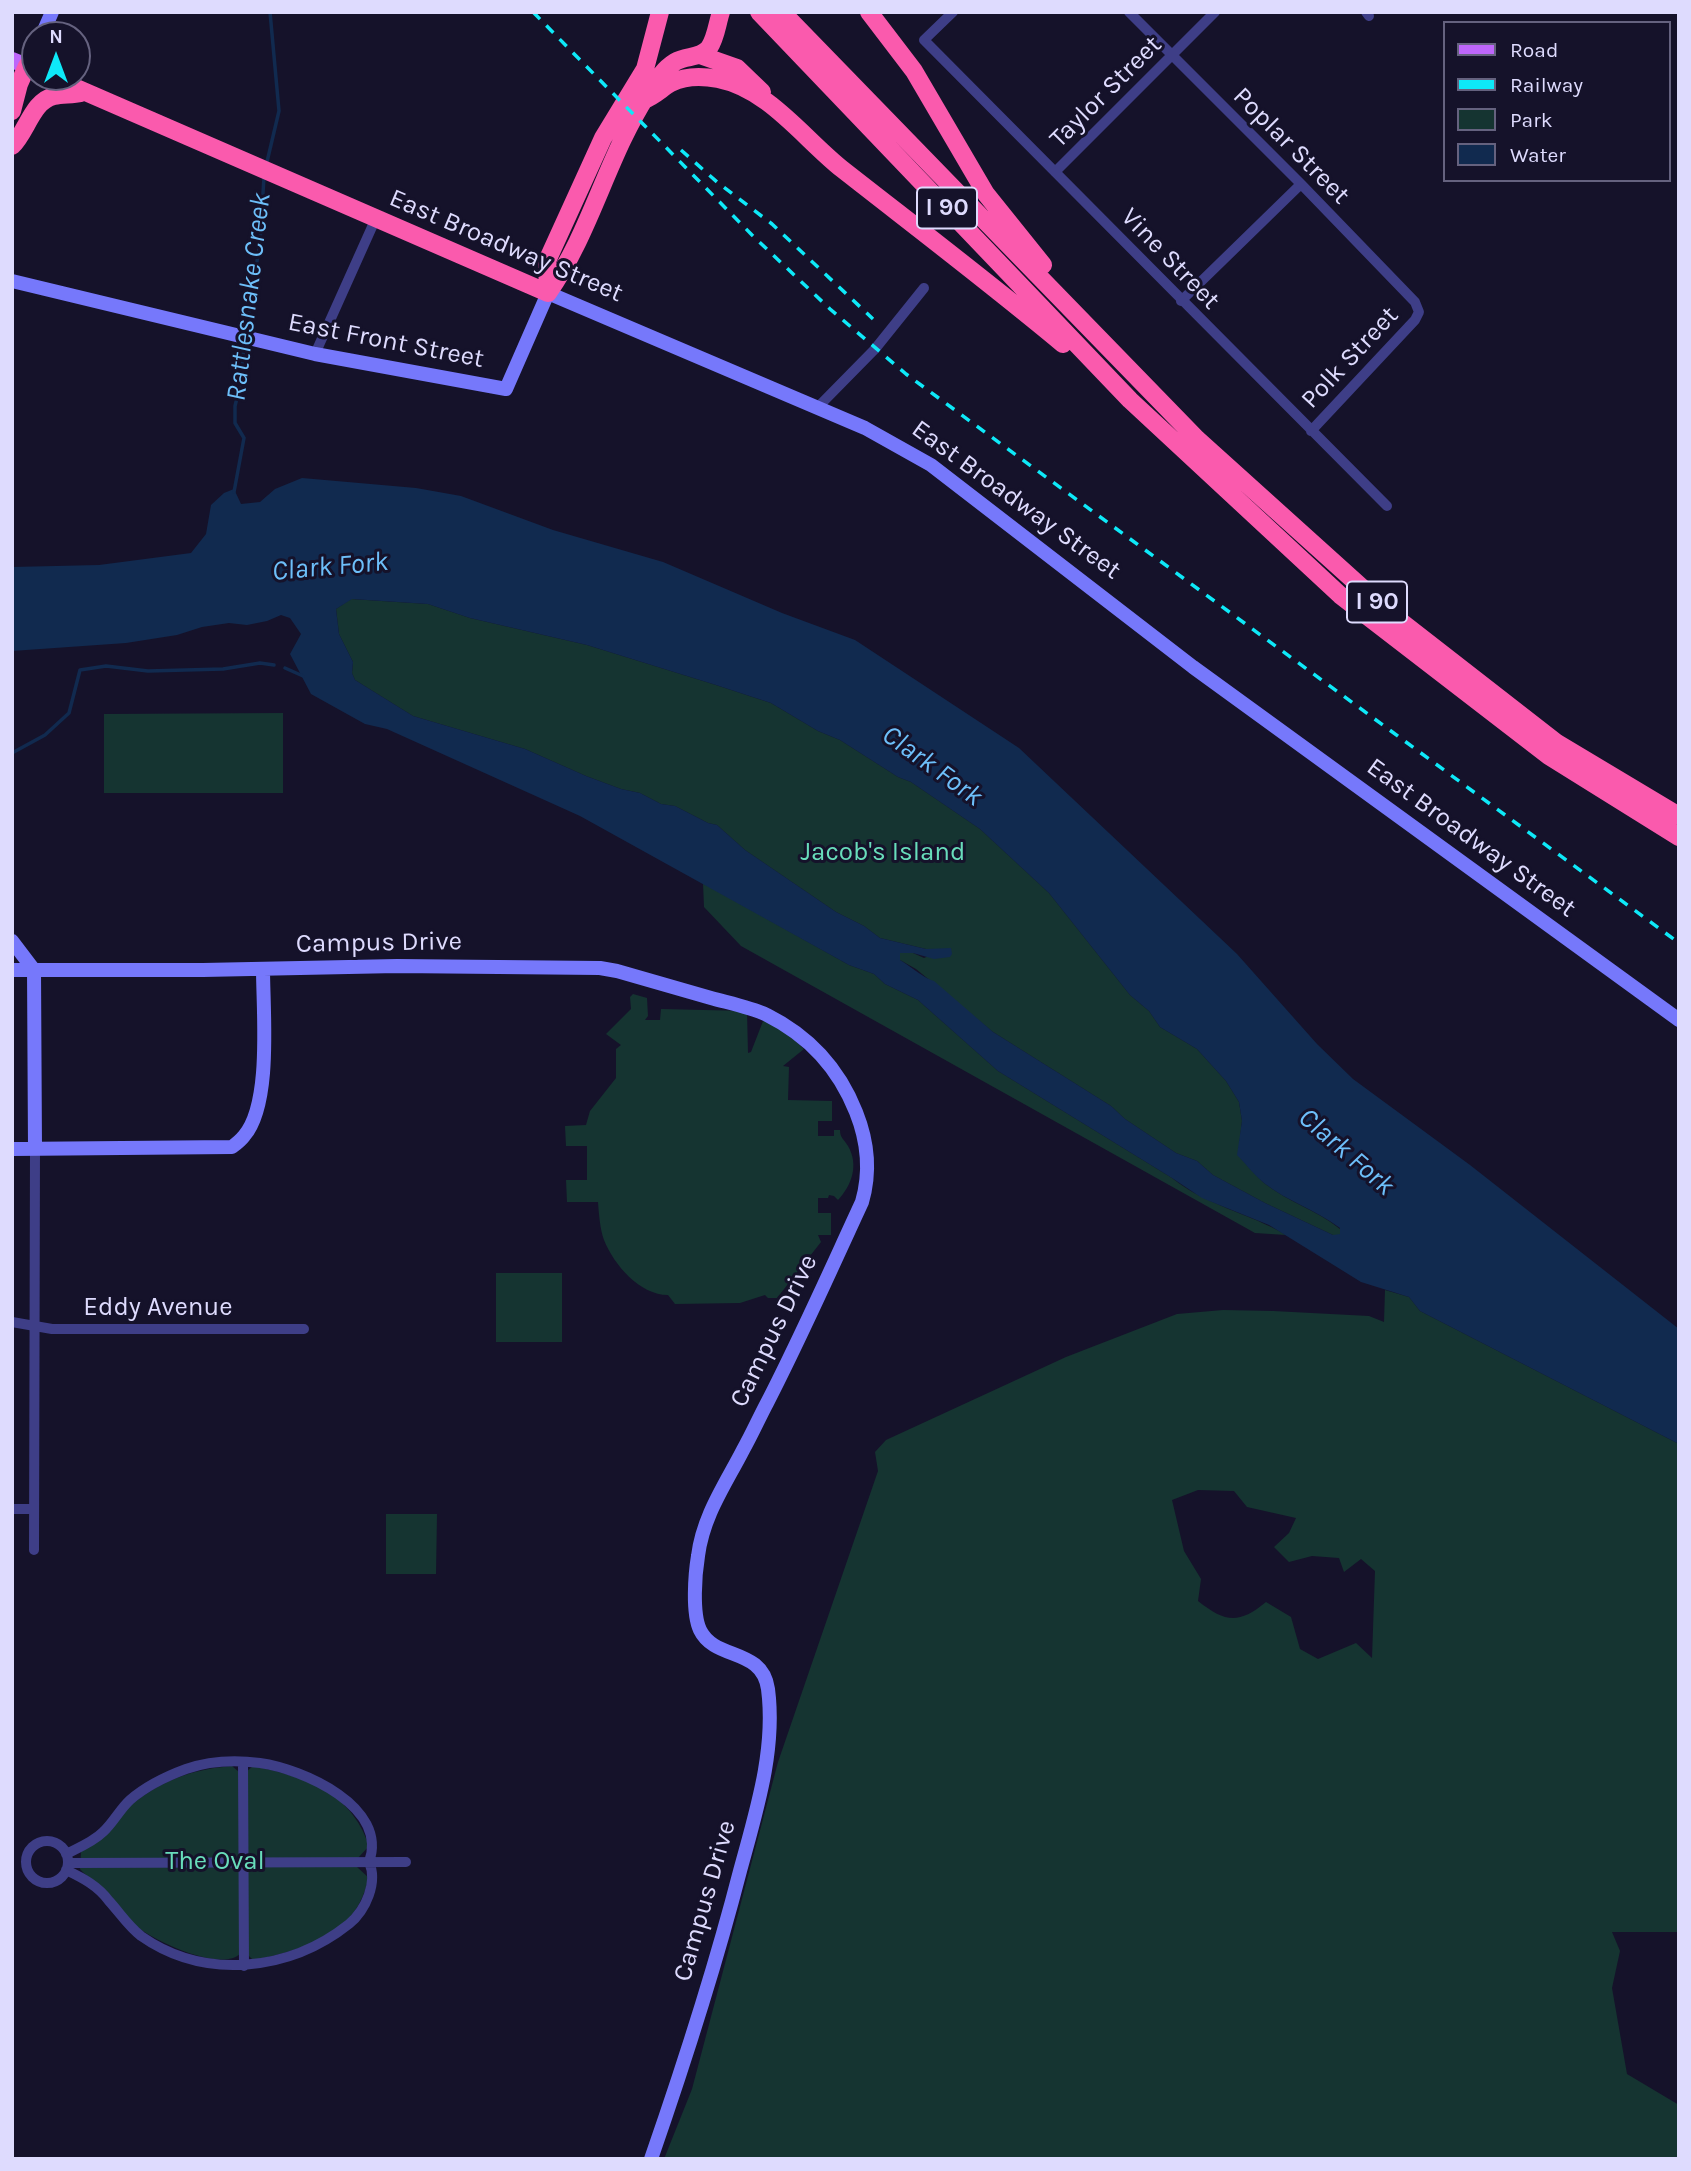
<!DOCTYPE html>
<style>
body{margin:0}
#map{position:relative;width:1691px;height:2171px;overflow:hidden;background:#15122a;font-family:Karla,sans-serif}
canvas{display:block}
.frame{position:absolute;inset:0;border:14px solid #dedbfe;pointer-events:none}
.legend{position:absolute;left:1443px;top:21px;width:228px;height:161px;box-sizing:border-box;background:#15122a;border:2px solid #65627f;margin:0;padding:9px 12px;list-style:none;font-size:21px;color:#dedbfe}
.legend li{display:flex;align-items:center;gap:14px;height:35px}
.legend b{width:35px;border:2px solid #65627f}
.north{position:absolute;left:21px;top:21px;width:70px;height:70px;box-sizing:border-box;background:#15122a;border:2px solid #65627f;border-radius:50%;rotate:0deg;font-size:19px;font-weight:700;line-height:28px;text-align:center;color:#dedbfe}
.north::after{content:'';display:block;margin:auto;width:24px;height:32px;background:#0ee9f8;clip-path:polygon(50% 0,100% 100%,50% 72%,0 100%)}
</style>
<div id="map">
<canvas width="1691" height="2171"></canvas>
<div class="frame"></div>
<ul class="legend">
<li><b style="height:9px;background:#bd66fa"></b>Road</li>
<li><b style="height:9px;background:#0ee9f8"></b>Railway</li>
<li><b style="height:19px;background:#153431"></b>Park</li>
<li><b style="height:19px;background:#112a4f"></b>Water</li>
</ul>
<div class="north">N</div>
</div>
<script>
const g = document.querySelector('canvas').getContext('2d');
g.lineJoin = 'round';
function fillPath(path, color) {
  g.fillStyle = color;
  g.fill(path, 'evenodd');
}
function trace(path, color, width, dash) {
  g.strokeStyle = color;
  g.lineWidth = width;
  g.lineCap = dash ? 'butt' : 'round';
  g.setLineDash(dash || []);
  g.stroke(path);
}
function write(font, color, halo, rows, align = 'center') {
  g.font = font + ' Karla,sans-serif';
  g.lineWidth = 6;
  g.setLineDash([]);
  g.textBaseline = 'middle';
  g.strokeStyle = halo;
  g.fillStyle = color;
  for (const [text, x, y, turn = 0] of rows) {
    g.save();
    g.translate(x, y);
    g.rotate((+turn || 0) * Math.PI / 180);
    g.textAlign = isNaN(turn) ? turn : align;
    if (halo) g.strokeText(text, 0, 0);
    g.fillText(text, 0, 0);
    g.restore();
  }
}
fillPath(new Path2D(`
 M351,599L428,604L470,618L587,645L716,685L771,703L818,731L840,740L898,777L911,782L980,829L1049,893L1130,995L1149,1011L1160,1027L1197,1049L1226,1081L1239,1102L1242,1121L1238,1155C1246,1164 1255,1175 1264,1183C1288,1202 1315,1209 1340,1229L1341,1234L1337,1236L1333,1235L1265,1203L1213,1175L1197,1161L1176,1153L1125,1119L1111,1106L993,1032L916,969L900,960V953H913L924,958L944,949H926L880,938L864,926L836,912L745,850L717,825L708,823L675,806L661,804L640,793L621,789L586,776L525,749L413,716L355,680L352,673L353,662L339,634L336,609Z
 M283,713V793H104V714Z
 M703,883L849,965L874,974L885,984L918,1000L998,1071L1172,1178C1205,1205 1249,1213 1286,1235L1255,1233L741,946L704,907Z
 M633,994L647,998L648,1016L645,1020H660L661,1009L747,1011L748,1053L751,1052L765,1016L775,1022L804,1049L783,1066L789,1067L788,1100L832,1101V1121H818V1136H834V1130H840C840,1138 844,1139 848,1146C859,1165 852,1185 838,1200L834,1196L829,1195L828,1198H818V1213H831V1235H818L821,1242L777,1298H768L765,1295L740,1303L675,1304L668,1295C640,1295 614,1265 604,1240C600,1229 599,1215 598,1202H567L566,1180H587V1146H566L565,1126L586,1125L590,1111L616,1078V1049L621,1045L606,1034L631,1009L630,997Z
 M562,1273V1342H496V1273Z
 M1385,1290L1409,1297L1420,1311L1679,1444V1932H1612L1620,1951L1612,1988L1627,2074L1679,2105V2159H664L692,2089L778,1762L878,1471L875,1452L886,1440L1066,1357L1177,1314L1223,1310L1273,1311L1369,1316L1384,1322ZM1198,1490L1234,1491L1247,1507L1296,1518L1289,1533L1274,1547L1289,1562L1312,1556L1339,1558L1344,1572L1361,1559L1375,1571L1372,1658L1356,1643L1318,1659L1300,1649L1291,1617L1266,1602C1238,1625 1225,1622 1198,1601L1201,1579L1184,1551L1172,1500Z
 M386,1514H437L436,1574H386Z
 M232,1766L239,1772H246L253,1766C304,1777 351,1791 369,1846L358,1858L357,1867L369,1878C366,1888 362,1900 356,1909C336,1939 293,1952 259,1959H252L247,1954H240C219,1973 146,1938 129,1920C121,1911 115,1899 105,1890C98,1882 86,1877 80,1869L81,1852C130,1804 159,1772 232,1766Z`), '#153431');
fillPath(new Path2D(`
 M302,478L416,488L461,496L553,530L663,562L782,613L855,640L1019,748L1237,954L1317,1044L1353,1079L1470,1165L1679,1329V1444L1420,1311L1409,1297L1361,1282L1269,1225L1202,1198L1172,1178L998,1071L918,1000L885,984L874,974L849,965L580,816L387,729L365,724L311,694L290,654L301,634L290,618L281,615L267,621L247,625L229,623L202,627L177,635L126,643L12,651V567L99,565L191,553L206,534L211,505L224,493L234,489L241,504L260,502L275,489ZM352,599L428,604L470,618L587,645L716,685L771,703L818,731L840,740L898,777L911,782L980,829L1049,893L1130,995L1149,1011L1160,1027L1197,1049L1226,1081L1239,1102L1242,1121L1237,1155C1246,1164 1254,1175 1264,1183C1288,1202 1315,1209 1340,1228V1234L1333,1235L1265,1203L1213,1175L1197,1161L1176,1153L1125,1119L1111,1106L993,1032L934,981C925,979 910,966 900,960V953H913L934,959L950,957L952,954L951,948L926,949L880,938L864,926L836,912L745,850L717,825L708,823L675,806L661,804L640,793L621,789L586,776L525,749L413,716L355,680L352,673L353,662L339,634L336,609Z`), '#112a4f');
trace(new Path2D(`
 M266,166L279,111L270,12
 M246,332L260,242L264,177
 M234,492L244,438L235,423V406L242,378L244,340
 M285,668L303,676
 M12,753L45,735L69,713L80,670L106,666L148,671L223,669L260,663L274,665`), '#112a4f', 3.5);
trace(new Path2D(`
 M953,12L924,40L1387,506
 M1129,12L1301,184L1415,302L1419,312L1415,320L1311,431
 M1366,12L1369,16
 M1055,172L1215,12
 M1181,301L1301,184
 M315,354L376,218
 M817,408L875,349L924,288
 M12,1322L52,1329H304
 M12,1509H33
 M34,1550L35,1149
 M243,1762L244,1966
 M26 1862a21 21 0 1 1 42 0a21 21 0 1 1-42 0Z
 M66,1854C78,1848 93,1842 103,1832C113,1823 120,1809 130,1800C146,1786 167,1776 186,1769C209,1761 237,1760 260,1763C303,1769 389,1807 369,1862C378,1882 366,1910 349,1924C290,1971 205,1981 141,1936C128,1926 120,1913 109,1901C98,1886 83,1878 66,1870
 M68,1863L406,1862`), '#3e3e87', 10);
trace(new Path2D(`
 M42,35L52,12
 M27,66L35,51
 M12,281L315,354L506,389L548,293L865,428L931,465L1193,667L1679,1020
 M12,941L34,970L35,1149
 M12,970H203L397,966L600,968L617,971C648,980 680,989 711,998C729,1003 750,1007 767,1015C809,1036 839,1069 856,1112C868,1142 871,1171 862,1202C831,1269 801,1337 767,1403C759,1418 752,1434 743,1450C725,1485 703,1516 698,1556C695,1574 692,1613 700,1630C715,1661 762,1647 768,1689C776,1750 756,1812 740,1871C715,1968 684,2064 651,2159
 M12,1149L232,1147C236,1144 241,1140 244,1136C272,1104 263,1011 263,969`), '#7678fb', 14);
trace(new Path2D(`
 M12,60L27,66`), '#bd66fa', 16);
trace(new Path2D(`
 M759,12L1130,400L1340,595L1549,756L1679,837
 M782,12L1197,439L1390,613L1557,743L1679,816
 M869,12L914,71L986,194L1043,265
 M700,55L737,68L762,92
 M51,77L548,293
 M644,100C655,96 662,88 671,83C685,76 703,76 718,79C769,89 803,138 842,169C916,227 991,284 1063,344
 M12,111L19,84L27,66L35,70
 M12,146C27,132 32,101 54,96C62,94 72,95 81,93
 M548,293C591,232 607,157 647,95C655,83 662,70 675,62C686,55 700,59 709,48C716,38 717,24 721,12
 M548,293L547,261L603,138L645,69L660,12`), '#fa5aad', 18);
trace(new Path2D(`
 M533,12L752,235L830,309L906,374L1679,943
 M681,150L717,182L772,224L873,319`), '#0ee9f8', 3.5, [10, 9]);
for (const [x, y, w] of [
 [947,208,60],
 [1377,602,60]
]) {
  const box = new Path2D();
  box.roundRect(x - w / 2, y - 20.5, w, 41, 5);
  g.fillStyle = '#15122a';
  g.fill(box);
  trace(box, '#dedbfe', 2);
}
write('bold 24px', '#dedbfe', null, [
 ["I 90",947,208],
 ["I 90",1377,602]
]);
write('26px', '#dedbfe', '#15122a', [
 ["Taylor Street",1106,92,-45],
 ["Poplar Street",1291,146,45],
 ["East Broadway Street",506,246,23],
 ["Vine Street",1170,259,46],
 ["East Front Street",386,341,11],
 ["Polk Street",1350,358,-47],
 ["East Broadway Street",1016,500,36],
 ["East Broadway Street",1471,838,36],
 ["Campus Drive",379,943,-1],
 ["Eddy Avenue",158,1308],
 ["Campus Drive",774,1331,-64],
 ["Campus Drive",705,1901,-74]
]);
write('26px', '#68ddbb', '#15122a', [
 ["Jacob's Island",883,853],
 ["The Oval",215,1862]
]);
write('italic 28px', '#6dbffa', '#15122a', [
 ["Rattlesnake Creek",249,297,-83],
 ["Clark Fork",330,567,-5],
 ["Clark Fork",932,766,36],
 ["Clark Fork",1346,1152,41]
]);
</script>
